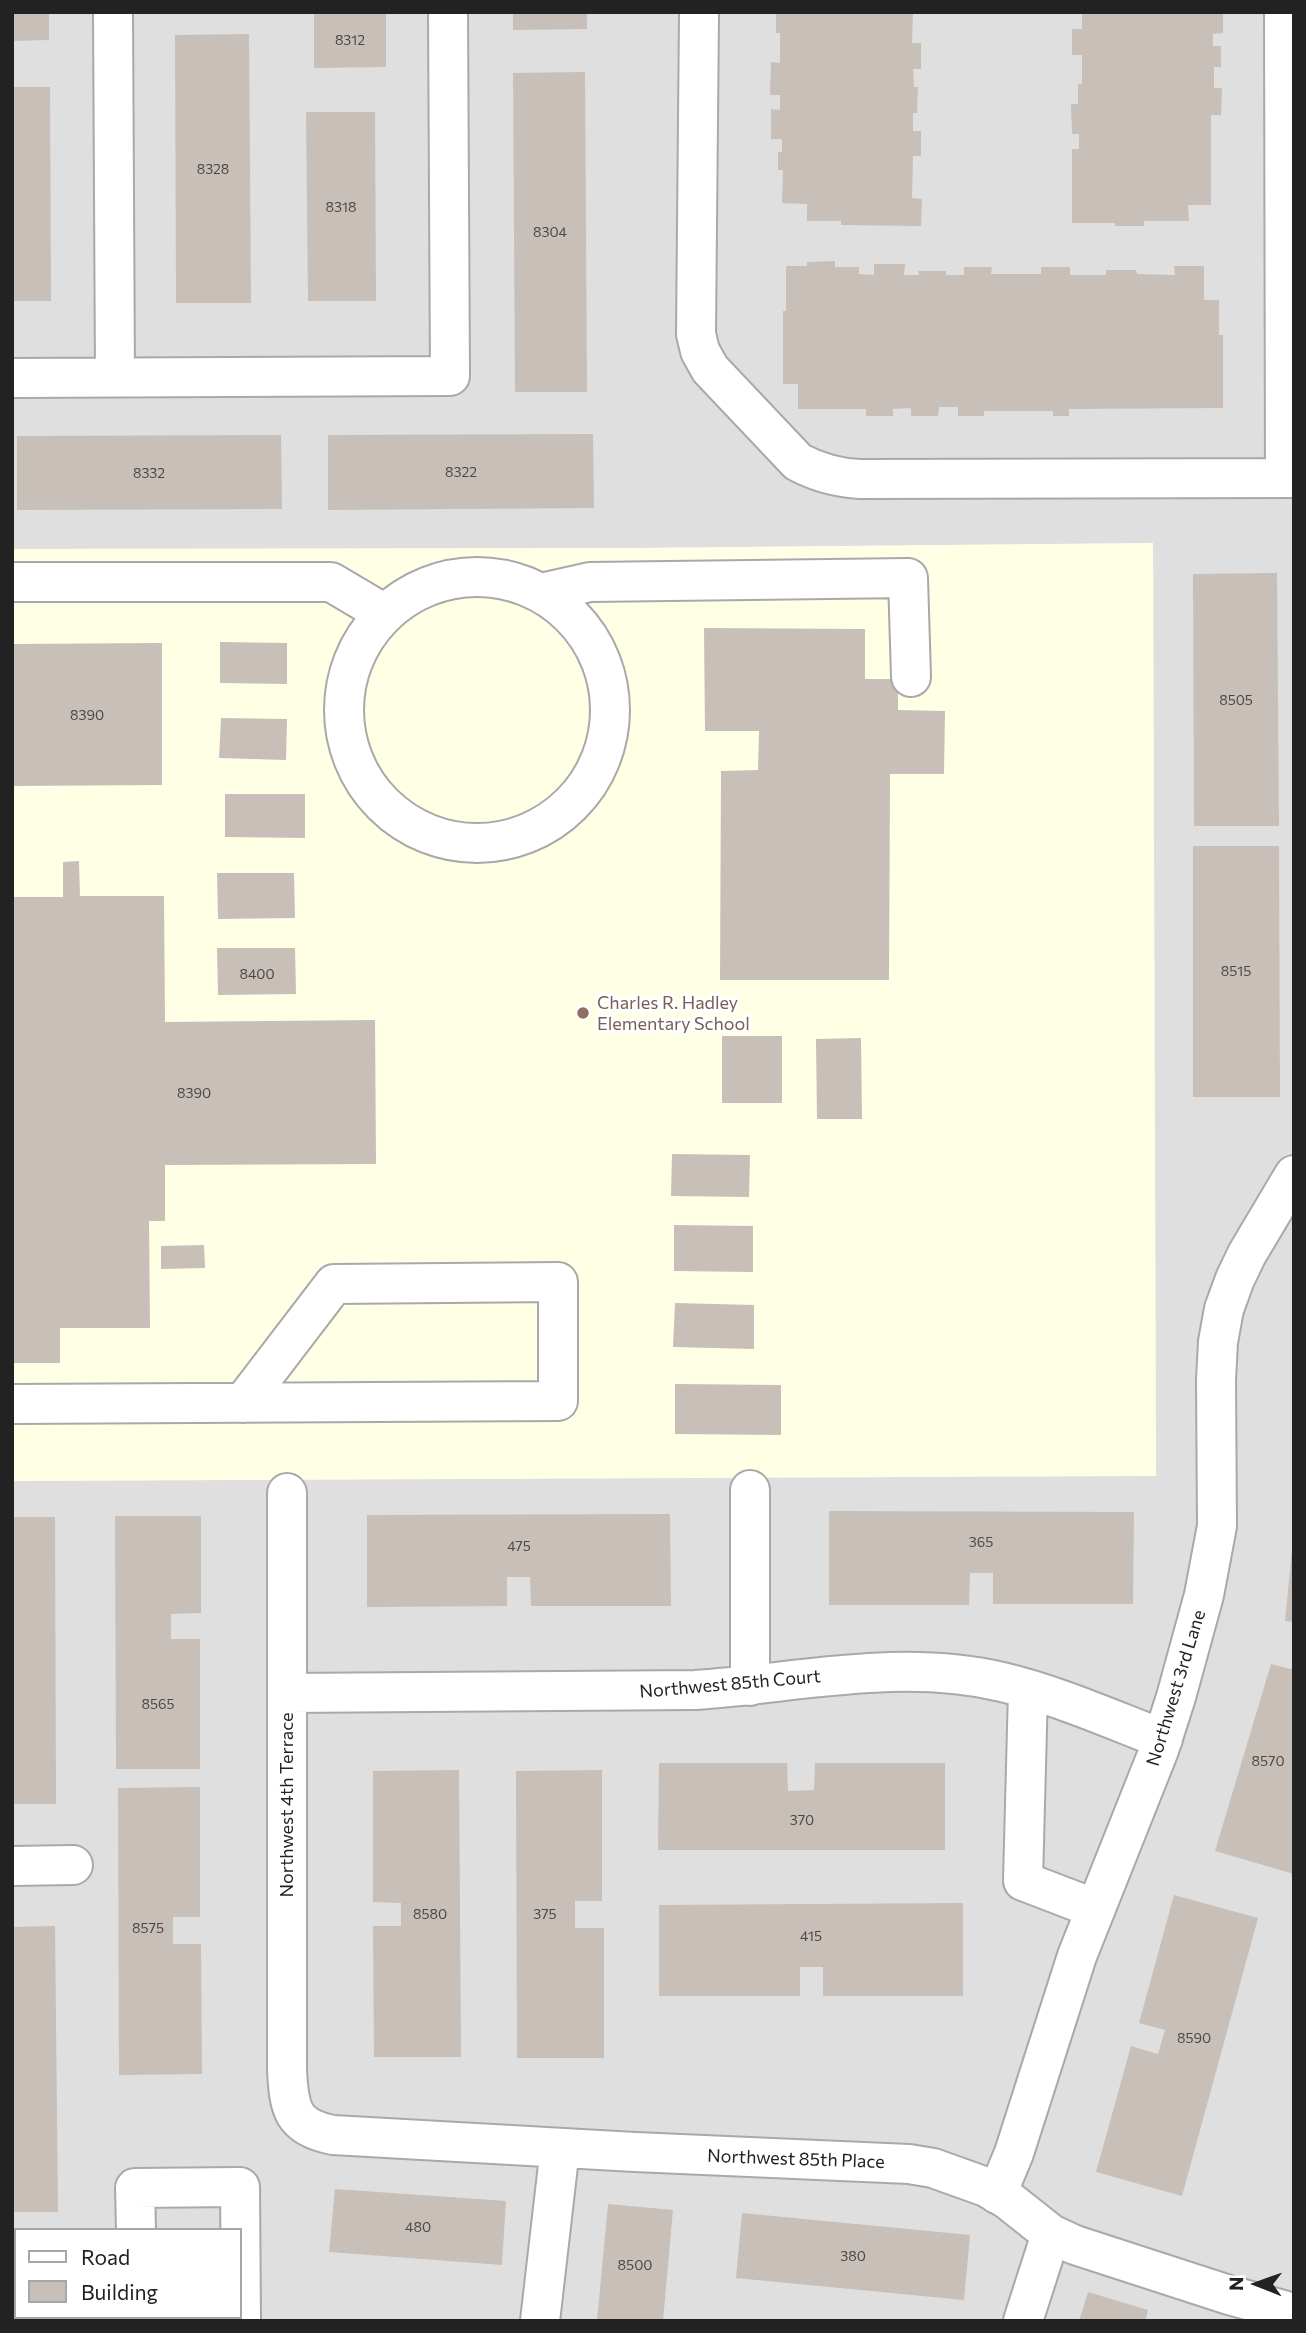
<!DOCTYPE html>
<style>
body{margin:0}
#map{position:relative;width:1306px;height:2333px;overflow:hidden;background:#f2efe9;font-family:Commissioner,sans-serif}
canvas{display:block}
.frame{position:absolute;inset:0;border:14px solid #222;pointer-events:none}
.legend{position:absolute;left:14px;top:2228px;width:228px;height:91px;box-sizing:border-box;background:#fff;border:2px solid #a7a7a7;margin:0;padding:9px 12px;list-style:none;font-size:21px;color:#222}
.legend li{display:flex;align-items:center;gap:14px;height:35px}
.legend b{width:35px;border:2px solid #a7a7a7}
.north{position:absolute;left:1222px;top:2249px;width:70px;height:70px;-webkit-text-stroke:5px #fff;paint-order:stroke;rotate:271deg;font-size:19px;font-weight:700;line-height:28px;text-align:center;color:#222}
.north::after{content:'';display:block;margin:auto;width:24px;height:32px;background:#222;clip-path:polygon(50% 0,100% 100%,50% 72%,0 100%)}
</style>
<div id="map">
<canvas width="1306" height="2333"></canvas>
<div class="frame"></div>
<ul class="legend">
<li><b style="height:9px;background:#fff"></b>Road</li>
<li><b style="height:19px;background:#c7bfb8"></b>Building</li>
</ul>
<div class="north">N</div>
</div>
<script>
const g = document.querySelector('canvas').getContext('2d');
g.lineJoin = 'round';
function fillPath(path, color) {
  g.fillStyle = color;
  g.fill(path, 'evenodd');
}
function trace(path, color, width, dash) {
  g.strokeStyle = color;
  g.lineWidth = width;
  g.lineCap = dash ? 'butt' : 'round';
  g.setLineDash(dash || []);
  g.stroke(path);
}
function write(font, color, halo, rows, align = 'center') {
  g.font = font + ' Commissioner,sans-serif';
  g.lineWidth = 6;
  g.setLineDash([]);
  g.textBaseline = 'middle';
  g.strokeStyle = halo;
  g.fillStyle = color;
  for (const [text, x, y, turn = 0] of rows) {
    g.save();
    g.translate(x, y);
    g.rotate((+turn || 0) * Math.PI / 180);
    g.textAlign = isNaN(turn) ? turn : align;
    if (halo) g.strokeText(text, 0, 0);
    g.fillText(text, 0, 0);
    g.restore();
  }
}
fillPath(new Path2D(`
 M12,12H1294V2321H12V1481L1156,1475L1153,543L637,548L12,549ZM16,2230H240V2317H16Z`), '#e0dfdf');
fillPath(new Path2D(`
 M1153,543L1156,1476L12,1481V549L637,548Z`), '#ffffe5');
fillPath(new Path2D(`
 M12,12H49V40L12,41Z
 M314,12H386V67L314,68Z
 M513,12H587V29L513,30Z
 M776,12H913L912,43H921V69H913L914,87H918L917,113H913V131H921V156H913L912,198L922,199L921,226L841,225V221H807V204L782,203L783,170H778V152H782V139H771V109L780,110V95H770L771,62L780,63V33H776Z
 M1082,12H1223V33L1213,34V46H1221V67H1214V88H1222L1221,115H1211V205H1188L1189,221H1144V226H1115V223H1072V149H1079V134H1072L1071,104H1078V84H1082V55H1072V29H1082Z
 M249,34L251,303H176L175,35Z
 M585,72L587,392H515L513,73Z
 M12,87H50L51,301H12Z
 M306,112H375L376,301H308Z
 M835,261V267H859V274L874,275V264H905L904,275H919L918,271H946V275H964V267H992L991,274H1041V267H1070V275H1106V270H1136L1137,274L1175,275L1174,266H1204V300H1219V335H1223V408L1069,409V416H1053V411H984V416H958V407H939L938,416H911V408L893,409V416H866V409H798V384H783V311H786V266H807V262Z
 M593,434L594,508L328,510V435Z
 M281,435L282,509L17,510V436Z
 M1277,573L1279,826H1194L1193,574Z
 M704,628L865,629V679H898V710L945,711L944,774H890L889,980H720L721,771L758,770L759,731H705Z
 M220,642L287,643V684L220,683Z
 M162,643V785L12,786V644Z
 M221,718L287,719L286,760L219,758Z
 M225,794H305V838L225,837Z
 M1193,846H1279L1280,1097H1193Z
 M79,861L80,896H164L165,1022L375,1020L376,1164L165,1165V1221H149L150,1328H60V1363H12V897H63V862Z
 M217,873H294L295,918L218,919Z
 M217,948H295L296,994L218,995Z
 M722,1036H782V1103H722Z
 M861,1038L862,1119H817L816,1039Z
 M672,1154L750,1155L749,1197L671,1196Z
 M674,1225L753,1226V1272L674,1271Z
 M204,1245L205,1268L161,1269V1246Z
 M675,1303L754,1305V1349L673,1347Z
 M675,1384L781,1385V1435L675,1434Z
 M829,1511L1134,1512L1133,1604H993V1573H970L969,1605H829Z
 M670,1514L671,1606H531L530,1577H507V1606L367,1607V1515Z
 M115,1516H201V1613L171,1614V1639H200V1769H116Z
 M12,1517H55L56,1804H12Z
 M1292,1550H1294V1622L1285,1621Z
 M1271,1664L1294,1670V1874L1215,1851Z
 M659,1763H787L788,1791L814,1790L815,1763H945V1850H658Z
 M459,1770L461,2057H374L373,1926H401V1903L373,1902V1771Z
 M602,1770V1901H575V1928H604V2058H517L516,1771Z
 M200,1787V1917H173V1944H201L202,2074L119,2075L118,1788Z
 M1174,1895L1258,1918L1182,2196L1096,2172L1131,2046L1158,2054L1165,2030L1139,2023Z
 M963,1903V1996H823V1967H800V1996H659V1905Z
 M55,1926L58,2212H12V1927Z
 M335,2189L506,2201L502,2265L329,2252Z
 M608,2204L673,2210L663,2321H597Z
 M742,2213L970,2235L964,2300L736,2278Z
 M1088,2292L1148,2310L1145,2321H1079Z`), '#c7bfb8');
const minor = new Path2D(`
 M113,12L115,377
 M699,12L696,334L700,351L710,369L798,462C819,473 837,478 860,479L1294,478
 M1284,12L1285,478
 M12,378L450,376L448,12
 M344 710a133 133 0 1 1 266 0a133 133 0 1 1-266 0Z
 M12,582H331L385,614
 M541,593L590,582L908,578L911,677
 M12,1404L558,1401V1282L334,1284L243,1403
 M287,1493V2070C289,2109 292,2127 333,2135L635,2152L909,2164L933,2168L986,2187L1008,2200L1051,2234L1075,2245L1229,2295L1294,2313
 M750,1686V1490
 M1028,1690L1023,1881L1096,1909
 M287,1693L695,1690C797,1683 901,1658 1002,1682C1057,1695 1110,1719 1163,1739
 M12,1866L73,1865
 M997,2194L1014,2153L1077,1956L1159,1750L1176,1697L1204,1595L1217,1526L1216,1380L1218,1342L1224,1309L1235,1279L1247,1254L1294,1175
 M136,2230L135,2188L240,2187L241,2321
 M12,2299H16
 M137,2317V2321
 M540,2321L560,2148
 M1023,2321L1051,2234`);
trace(minor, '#a9a9a9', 42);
trace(minor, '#fff', 38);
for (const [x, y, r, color] of [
 [583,1013,7,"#8d6e63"]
]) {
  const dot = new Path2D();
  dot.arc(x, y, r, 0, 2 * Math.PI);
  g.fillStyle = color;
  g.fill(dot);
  trace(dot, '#fff', 2.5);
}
write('14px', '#4b4948', null, [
 ["8312",350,40],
 ["8328",213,169],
 ["8318",341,207],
 ["8304",550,232],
 ["8322",461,472],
 ["8332",149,473],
 ["8505",1236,700],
 ["8390",87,715],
 ["8515",1236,971],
 ["8400",257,974],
 ["8390",194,1093],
 ["365",981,1542],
 ["475",519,1546],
 ["8565",158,1704],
 ["8570",1268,1761],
 ["370",802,1820],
 ["8580",430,1914],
 ["375",545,1914],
 ["8575",148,1928],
 ["415",811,1936],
 ["8590",1194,2038],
 ["480",418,2227],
 ["380",853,2256],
 ["8500",635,2265]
]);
write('18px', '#785e54', '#fff', [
 ["Charles R. Hadley",597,1003],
 ["Elementary School",597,1024]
], 'left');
write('18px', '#222', '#fff', [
 ["Northwest 85th Court",730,1684,-5],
 ["Northwest 3rd Lane",1176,1688,-73],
 ["Northwest 4th Terrace",287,1805,-90],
 ["Northwest 85th Place",796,2159,2]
]);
</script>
